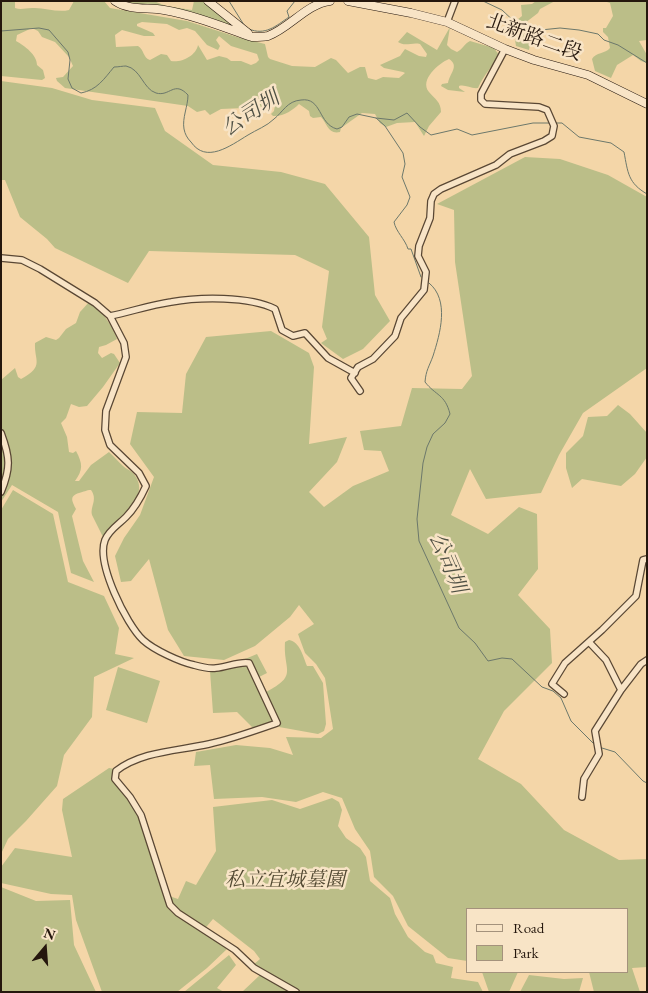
<!DOCTYPE html>
<meta charset="utf-8">
<style>
body{margin:0}
#map{position:relative;width:648px;height:993px;overflow:hidden;background:#f4d6a8;font-family:"EB Garamond",serif}
canvas{display:block}
.frame{position:absolute;inset:0;border:2px solid #25170d;pointer-events:none}
.legend{position:absolute;left:466px;top:908px;width:162px;height:65px;box-sizing:border-box;background:#f8e4c6;border:1px solid #a4927c;margin:0;padding:6px 9px;list-style:none;font-size:15px;color:#25170d}
.legend li{display:flex;align-items:center;gap:10px;height:25px}
.legend b{width:25px;border:1px solid #a4927c}
.north{position:absolute;left:20px;top:923px;width:50px;height:50px;-webkit-text-stroke:4px #f8e4c6;paint-order:stroke;rotate:18deg;font-size:14px;font-weight:700;line-height:20px;text-align:center;color:#25170d}
.north::after{content:'';display:block;margin:auto;width:18px;height:22px;background:#25170d;clip-path:polygon(50% 0,100% 100%,50% 72%,0 100%)}
</style>
<div id="map">
<canvas width="648" height="993"></canvas>
<div class="frame"></div>
<ul class="legend">
<li><b style="height:6px;background:#f8e4c6"></b>Road</li>
<li><b style="height:14px;background:#bbbe88"></b>Park</li>
</ul>
<div class="north">N</div>
</div>
<script>
const g = document.querySelector('canvas').getContext('2d');
g.lineJoin = 'round';
function fillPath(path, color) {
  g.fillStyle = color;
  g.fill(path, 'evenodd');
}
function trace(path, color, width, dash) {
  g.strokeStyle = color;
  g.lineWidth = width;
  g.lineCap = dash ? 'butt' : 'round';
  g.setLineDash(dash || []);
  g.stroke(path);
}
function write(font, color, halo, rows, align = 'center') {
  g.font = font + ' "EB Garamond","Noto Serif TC",serif';
  g.lineWidth = 5;
  g.setLineDash([]);
  g.textBaseline = 'middle';
  g.strokeStyle = halo;
  g.fillStyle = color;
  for (const [text, x, y, turn = 0] of rows) {
    g.save();
    g.translate(x, y);
    g.rotate((+turn || 0) * Math.PI / 180);
    g.textAlign = isNaN(turn) ? turn : align;
    if (halo) g.strokeText(text, 0, 0);
    g.fillText(text, 0, 0);
    g.restore();
  }
}
fillPath(new Path2D(`
 M1,1H15V8C21,10 25,8 32,8C44,7 57,13 69,10L74,1H104L110,8L187,21L237,37L265,44L268,57L270,59L292,66L315,67L331,58L336,60L348,73L360,67H365L368,78L376,80L383,77L399,78L405,73L403,72L384,68L380,65L400,56L405,49L419,56L426,57L427,54L420,44C412,42 405,47 398,42L407,32L437,50L450,27L447,45L451,49L457,52C463,49 464,44 470,41L494,48L499,55C492,67 483,76 478,88C471,89 465,84 459,86V88L465,92L448,90L441,86L442,84L448,83C449,74 460,66 449,59C439,63 419,80 429,92C435,99 441,102 441,112L429,126L424,136L415,122L397,123L386,127L380,123L375,114L362,113L341,128L340,132C328,135 327,123 321,117L313,118L310,116L309,111L299,104C293,110 283,117 273,116L271,114L274,111L275,105L270,101L264,103L261,110L243,108L221,109L210,115L205,110L197,112L188,106L65,88L57,81L56,78L63,77L73,66L69,57L55,42L42,37L38,31L32,28L17,35L16,41C25,46 37,55 37,65L43,70L45,78L42,80L1,76ZM142,22L167,24L179,30L187,28L195,31L207,45L218,50L220,46L216,40L219,36L231,46L257,54L259,60L256,63L251,65L241,61H231L227,58L219,56L207,60L198,45C196,56 181,63 171,61L167,55L161,54L150,60C143,58 144,49 138,46L116,47L115,35L122,30L144,36H155L153,33L137,26V24Z
 M117,1H154L166,6L192,10L194,1H206L252,35Z
 M536,1H555L540,9L538,13L525,23C525,34 532,40 529,50L516,46L515,40L518,30L516,24L517,20L522,16L521,5L532,4Z
 M604,1H647V40L639,41L647,55V63L641,61L633,55L617,65L611,78L595,71L592,59C596,52 605,54 610,48L608,37L603,32V28H606L613,16L610,3Z
 M1,81L52,88L92,100L155,108L165,131L213,165L281,172L325,184L369,237L375,295L390,321L363,349L343,359L321,343L327,339L322,327L329,271L295,255L149,251L128,283L55,248L47,239L20,217L5,180H1Z
 M525,157L560,159L608,175L647,197V368L583,413L559,455L541,493L486,499L470,469L451,515L488,534L519,507L537,514L538,569L518,595L550,629L552,663L504,711L478,759L521,784L564,830L619,860L647,859V967L632,968L640,992H594L589,972H627V909H467V961L448,958L408,926L393,896L374,877L370,851L355,829L342,798L323,792L296,802L262,797L214,799L210,765L194,766L196,752L236,745L270,748L293,755L286,737L321,738L333,729L325,678L316,664L305,653L298,634L314,624L299,605L290,617L255,646L224,660L184,656L168,630L149,559L131,581L121,582L115,556L124,538L140,515L154,477L130,444L137,412L182,413L186,374L206,337L271,331L309,353L314,367L309,444L347,437L337,462L309,492L324,507L353,486L389,471L381,451L364,450L360,431L401,426L412,388L462,389L472,376L455,262L454,210L437,204Z
 M90,301C100,308 114,328 117,339L106,345L99,347L98,353L102,358L111,353L114,354L120,363L103,387L87,406L79,407L71,404L66,418L61,423L67,437L69,452L73,453L76,451C83,464 83,470 75,481H79L91,465L109,452C114,457 118,461 123,466C126,469 130,470 133,473C154,498 115,513 110,538L103,537L92,515C90,506 98,500 91,490C86,490 84,492 79,493C69,496 72,501 76,509L72,516L83,561L94,582L71,573L58,512L12,485L1,502V380L15,368L18,377L21,379C45,366 34,361 35,343L46,337L56,340L59,338L66,329L76,323L80,312Z
 M618,405L630,414L647,433V457L635,474L621,486L582,479L572,488L566,468V453L583,436L588,417L607,416Z
 M13,490L53,514L68,582L104,596L119,628L115,654L134,658L94,677L92,717L64,755L57,786L26,821L8,839L1,854V510Z
 M289,640C300,642 303,656 307,666H313L323,683L326,724L324,731L318,734L279,727L266,692C299,675 283,671 285,642Z
 M257,654L267,673L257,678L251,662L245,659Z
 M248,664L275,723L255,730L237,712L213,713L210,671Z
 M118,667L160,681L147,723L106,710Z
 M109,768L115,769L114,777L139,816L163,894L178,899L186,881L196,885L216,851L213,807L272,800L300,809L332,798L339,802L342,810L338,826L346,838L360,848L366,857L370,881L390,898L395,914L408,937L425,952L433,955L436,963L453,967L451,978L478,982L483,992H300L253,965L260,959L254,951L213,919L202,932L227,949L207,968L177,992H102L76,920L72,895L51,894L1,883V867L15,848L72,857L62,810L63,799Z
 M1,887L36,901L70,900L74,945L96,992H1Z
 M229,955L236,965L217,988L224,992H184Z
 M482,972H518L509,992H489Z
 M260,975L289,992H242Z
 M529,975L564,979L583,978L579,992H520Z`), '#bbbe88');
trace(new Path2D(`
 M229,1L244,25
 M483,1L502,10L518,25L531,31L560,28L579,30L598,34L604,40L618,45L647,63
 M249,29C265,36 276,26 289,17L287,11L295,1
 M1,31L39,28L49,30L68,52L70,60L68,79L72,88L81,93C97,90 104,79 114,67C118,67 123,66 126,66C141,69 143,89 156,93C170,97 174,80 188,95C188,106 182,118 184,129C185,134 187,138 191,142C206,164 230,146 248,135C256,130 267,126 274,119C283,112 287,101 301,100C322,97 318,124 337,129L342,127L349,117L357,114L376,118L385,126L403,153L405,164L402,177L410,197L407,205L394,222C396,232 405,239 408,249H411L421,277
 M376,118L394,120L407,113L420,127L431,135L457,129L472,135L533,123H549
 M556,123H562L579,137L611,143L624,152C628,173 628,183 647,194
 M429,283C450,300 440,334 433,356C429,367 426,370 425,382C436,396 445,394 450,414L445,423L433,434L427,447L423,463L417,519L419,541L459,628L475,643L488,661L502,658L512,659L542,687L553,691L561,698L571,721L594,744
 M602,748L615,752L643,781L647,783`), '#6c786b', 1);
const street = new Path2D(`
 M447,22L455,1
 M1,258L22,260L40,269L95,303L110,316L124,343L126,357L106,411L105,430L110,445L139,473L146,486C141,497 135,508 126,517C118,525 109,530 105,540C96,563 126,624 143,640C154,650 180,662 194,665C201,667 209,669 216,668C227,667 240,661 249,663L277,723C254,731 232,739 209,744C178,751 142,751 116,771L115,779L130,797L141,815L170,905L178,913L235,950L254,968L296,992
 M110,316C130,312 150,305 171,302C199,297 249,296 275,309L282,330L293,336L305,333L328,358L355,373
 M360,391L351,378L358,367L373,359L395,336L401,318L424,290L426,272L418,256L419,246L430,218L431,201L434,194L441,189L496,165L510,154L544,141L552,136L554,126L547,110L539,107L485,104L481,100V94L505,49
 M1,433C10,457 11,468 1,492
 M589,642L606,660L621,690L641,664L647,660
 M564,694L552,684L565,663L602,630L636,596L643,560L647,559
 M582,797L584,779L599,754L595,731L621,690`);
const secondary = new Path2D(`
 M115,1C130,11 147,7 164,10C194,15 223,27 252,37C257,37 263,37 268,36C290,28 306,4 330,1
 M208,1L248,33
 M348,1L411,13L447,22L505,49L534,60L588,75L647,104`);
trace(street, '#594734', 8);
trace(secondary, '#25170d', 9);
trace(street, '#f8e4c6', 5.5);
trace(secondary, '#f8e4c6', 8);
write('20px', '#25170d', '#f8e4c6', [
 ["北新路二段",534,38,20]
]);
write('italic 20px', '#524932', '#f8e4c6', [
 ["私立宜城墓園",285,881]
]);
write('italic 21px', '#4f5044', '#f8e4c6', [
 ["公司圳",251,114,-33],
 ["公司圳",447,563,67]
]);
</script>
